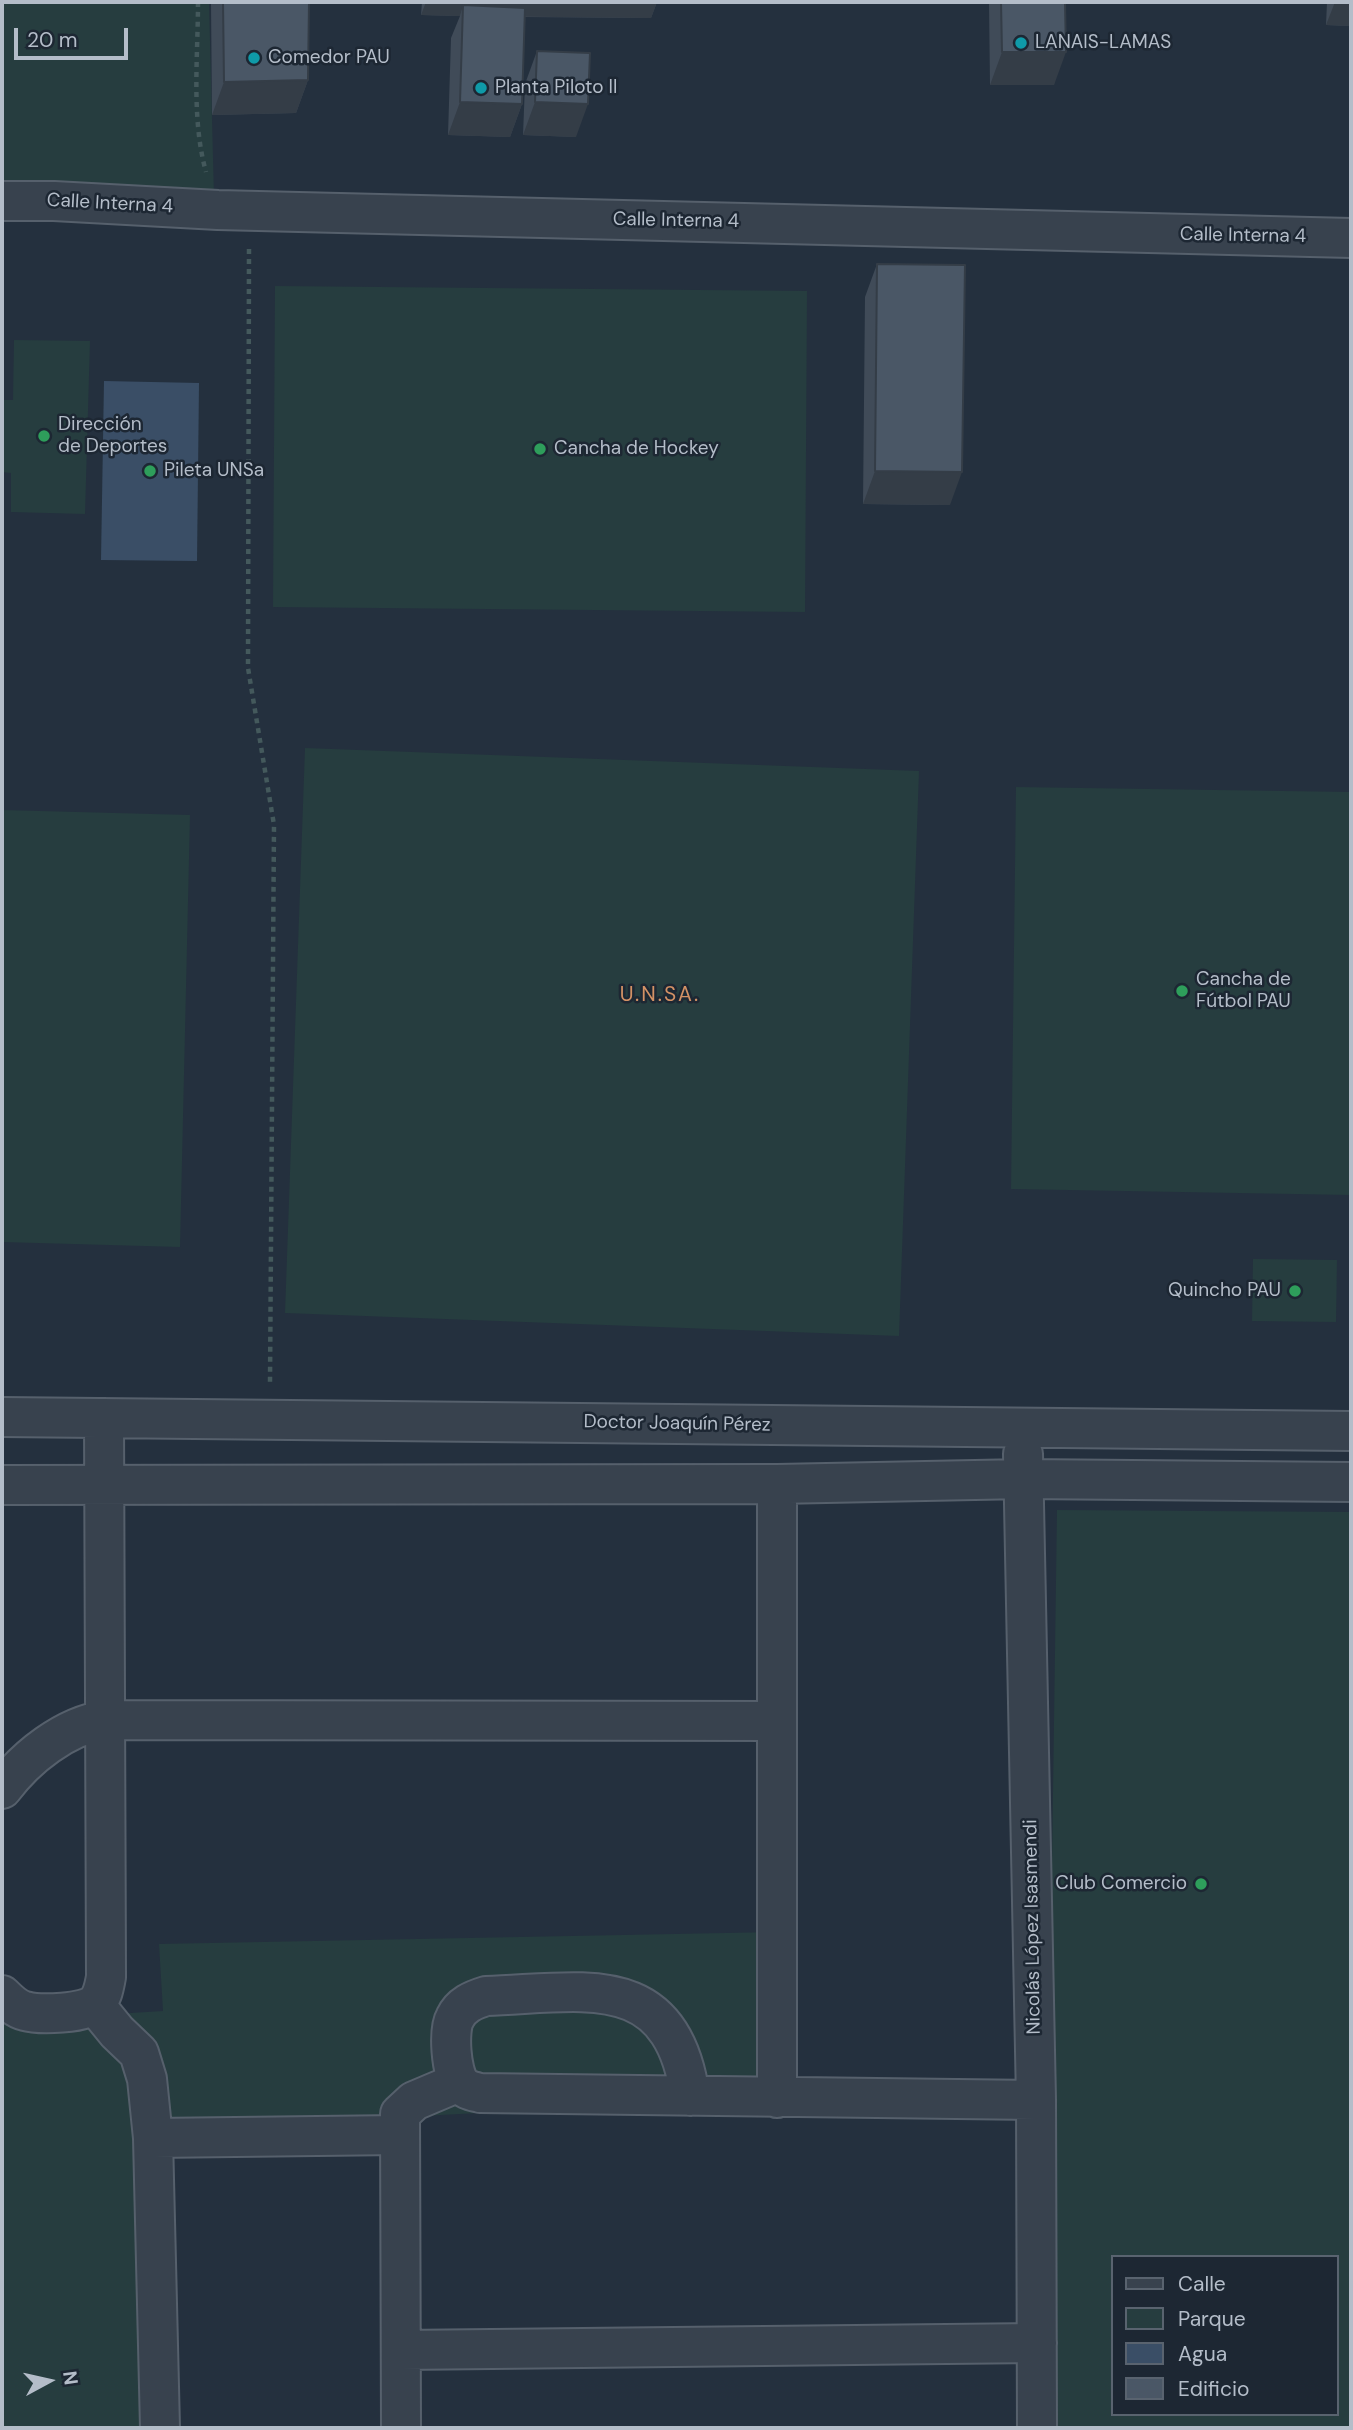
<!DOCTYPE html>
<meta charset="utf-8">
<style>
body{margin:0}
#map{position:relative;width:1353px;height:2430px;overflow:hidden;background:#24303e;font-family:"DM Sans",sans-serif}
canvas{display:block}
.frame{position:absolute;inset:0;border:4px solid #b4bdc9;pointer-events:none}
.legend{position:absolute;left:1111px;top:2255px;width:228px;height:161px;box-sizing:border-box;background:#1d2733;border:2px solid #59636f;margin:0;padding:9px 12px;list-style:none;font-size:21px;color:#b4bdc9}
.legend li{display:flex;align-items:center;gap:14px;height:35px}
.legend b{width:35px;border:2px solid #59636f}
.north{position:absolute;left:14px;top:2346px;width:70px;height:70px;-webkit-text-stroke:5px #1d2733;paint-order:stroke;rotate:82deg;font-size:19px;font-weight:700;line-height:28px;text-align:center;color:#b4bdc9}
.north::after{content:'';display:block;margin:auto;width:24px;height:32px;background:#b4bdc9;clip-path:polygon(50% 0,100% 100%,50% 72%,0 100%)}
.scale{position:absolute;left:14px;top:28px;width:114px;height:32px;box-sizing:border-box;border:4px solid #b4bdc9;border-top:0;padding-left:9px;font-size:21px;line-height:24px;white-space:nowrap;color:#b4bdc9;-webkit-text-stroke:5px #1d2733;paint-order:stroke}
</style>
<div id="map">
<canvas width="1353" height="2430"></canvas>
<div class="frame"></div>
<ul class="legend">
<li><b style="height:9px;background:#38424e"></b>Calle</li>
<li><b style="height:19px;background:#263d3f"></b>Parque</li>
<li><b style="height:19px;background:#3a4e66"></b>Agua</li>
<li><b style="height:19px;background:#4a5766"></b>Edificio</li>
</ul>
<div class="north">N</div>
<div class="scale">20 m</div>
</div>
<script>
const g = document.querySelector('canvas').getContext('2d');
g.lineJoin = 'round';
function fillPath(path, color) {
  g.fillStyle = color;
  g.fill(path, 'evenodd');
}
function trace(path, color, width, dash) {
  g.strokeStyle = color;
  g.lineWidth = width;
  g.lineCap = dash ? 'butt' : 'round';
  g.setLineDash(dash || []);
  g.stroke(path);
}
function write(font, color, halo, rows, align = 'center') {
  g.font = font + ' "DM Sans",sans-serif';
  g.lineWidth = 5;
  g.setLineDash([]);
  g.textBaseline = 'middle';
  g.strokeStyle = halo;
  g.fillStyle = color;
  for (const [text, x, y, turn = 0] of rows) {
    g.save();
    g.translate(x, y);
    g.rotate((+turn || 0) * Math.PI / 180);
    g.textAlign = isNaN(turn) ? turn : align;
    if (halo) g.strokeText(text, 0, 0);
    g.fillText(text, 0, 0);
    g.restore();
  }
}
fillPath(new Path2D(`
 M2,2H209L214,197L2,199Z
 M275,286L807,291L805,612L273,607Z
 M14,340L90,341L85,514L11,512V473L2,472V400H13Z
 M305,748L919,771L899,1336L285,1313Z
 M1016,787L1351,792V1195L1011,1189Z
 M2,810L190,815L180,1247L2,1242Z
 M1253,1259L1337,1260L1336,1322L1252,1321Z
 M1057,1510L1351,1512V2428H1044ZM1113,2257H1337V2414H1113Z
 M777,1932L768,2098L171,2129L180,2428H2V2021L163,2011L159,1944Z`), '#263d3f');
fillPath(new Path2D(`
 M104,381L199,383L197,561L101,560Z`), '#3a4e66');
const minor = new Path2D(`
 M2,201H54L218,210L1351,238
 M2,1417L1351,1431
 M1023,1454L1036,2100L1037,2428
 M2,1485L777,1484L1024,1479L1351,1482
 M2,1789C26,1757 65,1726 105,1720L777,1721
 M2,1995C8,2001 16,2009 25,2011C39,2015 86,2014 96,2003C103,1996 104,1987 106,1977L104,1418
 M95,2005L117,2032L139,2053L147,2079L153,2138L160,2428
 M690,2096C672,1968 583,1993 486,1996C473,2000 461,2005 455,2018C448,2030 451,2072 460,2083C465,2090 472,2091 480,2093L1036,2100
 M777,2098V1484
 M153,2138L399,2135
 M401,2350L1037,2343
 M401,2428L400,2114L414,2101L459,2082`);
trace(minor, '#56606c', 42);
trace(new Path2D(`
 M198,2C198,57 191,118 206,172
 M249,249L248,668L274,825L270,1383`), '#44595c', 4.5, [5, 5]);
trace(minor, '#38424e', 38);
fillPath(new Path2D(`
 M211,2H309L308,80L296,113L212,115Z
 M422,2H657L651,18L524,17L522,104L510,137L448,135L451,38L460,16L421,15Z
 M989,2H1065L1054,85H990Z
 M1327,2H1351V26L1326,25Z
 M537,51L576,137L523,135L525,84Z
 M877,264L950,505L863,504L865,297Z`), '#404b58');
fillPath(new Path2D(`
 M426,2H657L651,18L463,16V5L460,16L421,15Z
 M1335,2H1351V26L1326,25Z
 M1002,52H1066L1054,85H990Z
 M308,80L296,113L212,115L224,82Z
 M460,102L522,104L510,137L448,135Z
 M535,102L588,104L576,137L523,135Z
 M875,471L962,472L950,505L863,504Z`), '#343d47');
const building = new Path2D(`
 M223,2H309L308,80L224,82Z
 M1001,2H1065L1066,52H1002Z
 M463,5L525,8L522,104L460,102Z
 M537,51L590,53L588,104L535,102Z
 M877,264L965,265L962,472L875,471Z`);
fillPath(building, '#4a5766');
trace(building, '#343d47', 2);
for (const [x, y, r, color] of [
 [1021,43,7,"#0f9aa8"],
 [254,58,7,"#0f9aa8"],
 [481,88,7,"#0f9aa8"],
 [44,436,7,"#2e9e5b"],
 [540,449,7,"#2e9e5b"],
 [150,471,7,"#2e9e5b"],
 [1182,991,7,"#2e9e5b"],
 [1295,1291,7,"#2e9e5b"],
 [1201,1884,7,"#2e9e5b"]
]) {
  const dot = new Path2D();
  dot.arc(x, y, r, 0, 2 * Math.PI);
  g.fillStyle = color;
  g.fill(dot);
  trace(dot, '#1d2733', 2.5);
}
write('19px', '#b4bdc9', '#1d2733', [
 ["LANAIS-LAMAS",1035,43],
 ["Comedor PAU",268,58],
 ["Planta Piloto II",495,88],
 ["Dirección",58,425],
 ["de Deportes",58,447],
 ["Cancha de Hockey",554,449],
 ["Pileta UNSa",164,471],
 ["Cancha de",1196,980],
 ["Fútbol PAU",1196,1002],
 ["Quincho PAU",1281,1291,"right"],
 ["Club Comercio",1187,1884,"right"]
], 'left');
write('19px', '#b4bdc9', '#1d2733', [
 ["Calle Interna 4",110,204,3],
 ["Calle Interna 4",676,221,1],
 ["Calle Interna 4",1243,236,1],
 ["Doctor Joaquín Pérez",677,1424,1],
 ["Nicolás López Isasmendi",1033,1927,-91]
]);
g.letterSpacing = '2px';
write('21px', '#d39165', '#1d2733', [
 ["U.N.SA.",660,995]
]);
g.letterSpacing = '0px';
</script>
